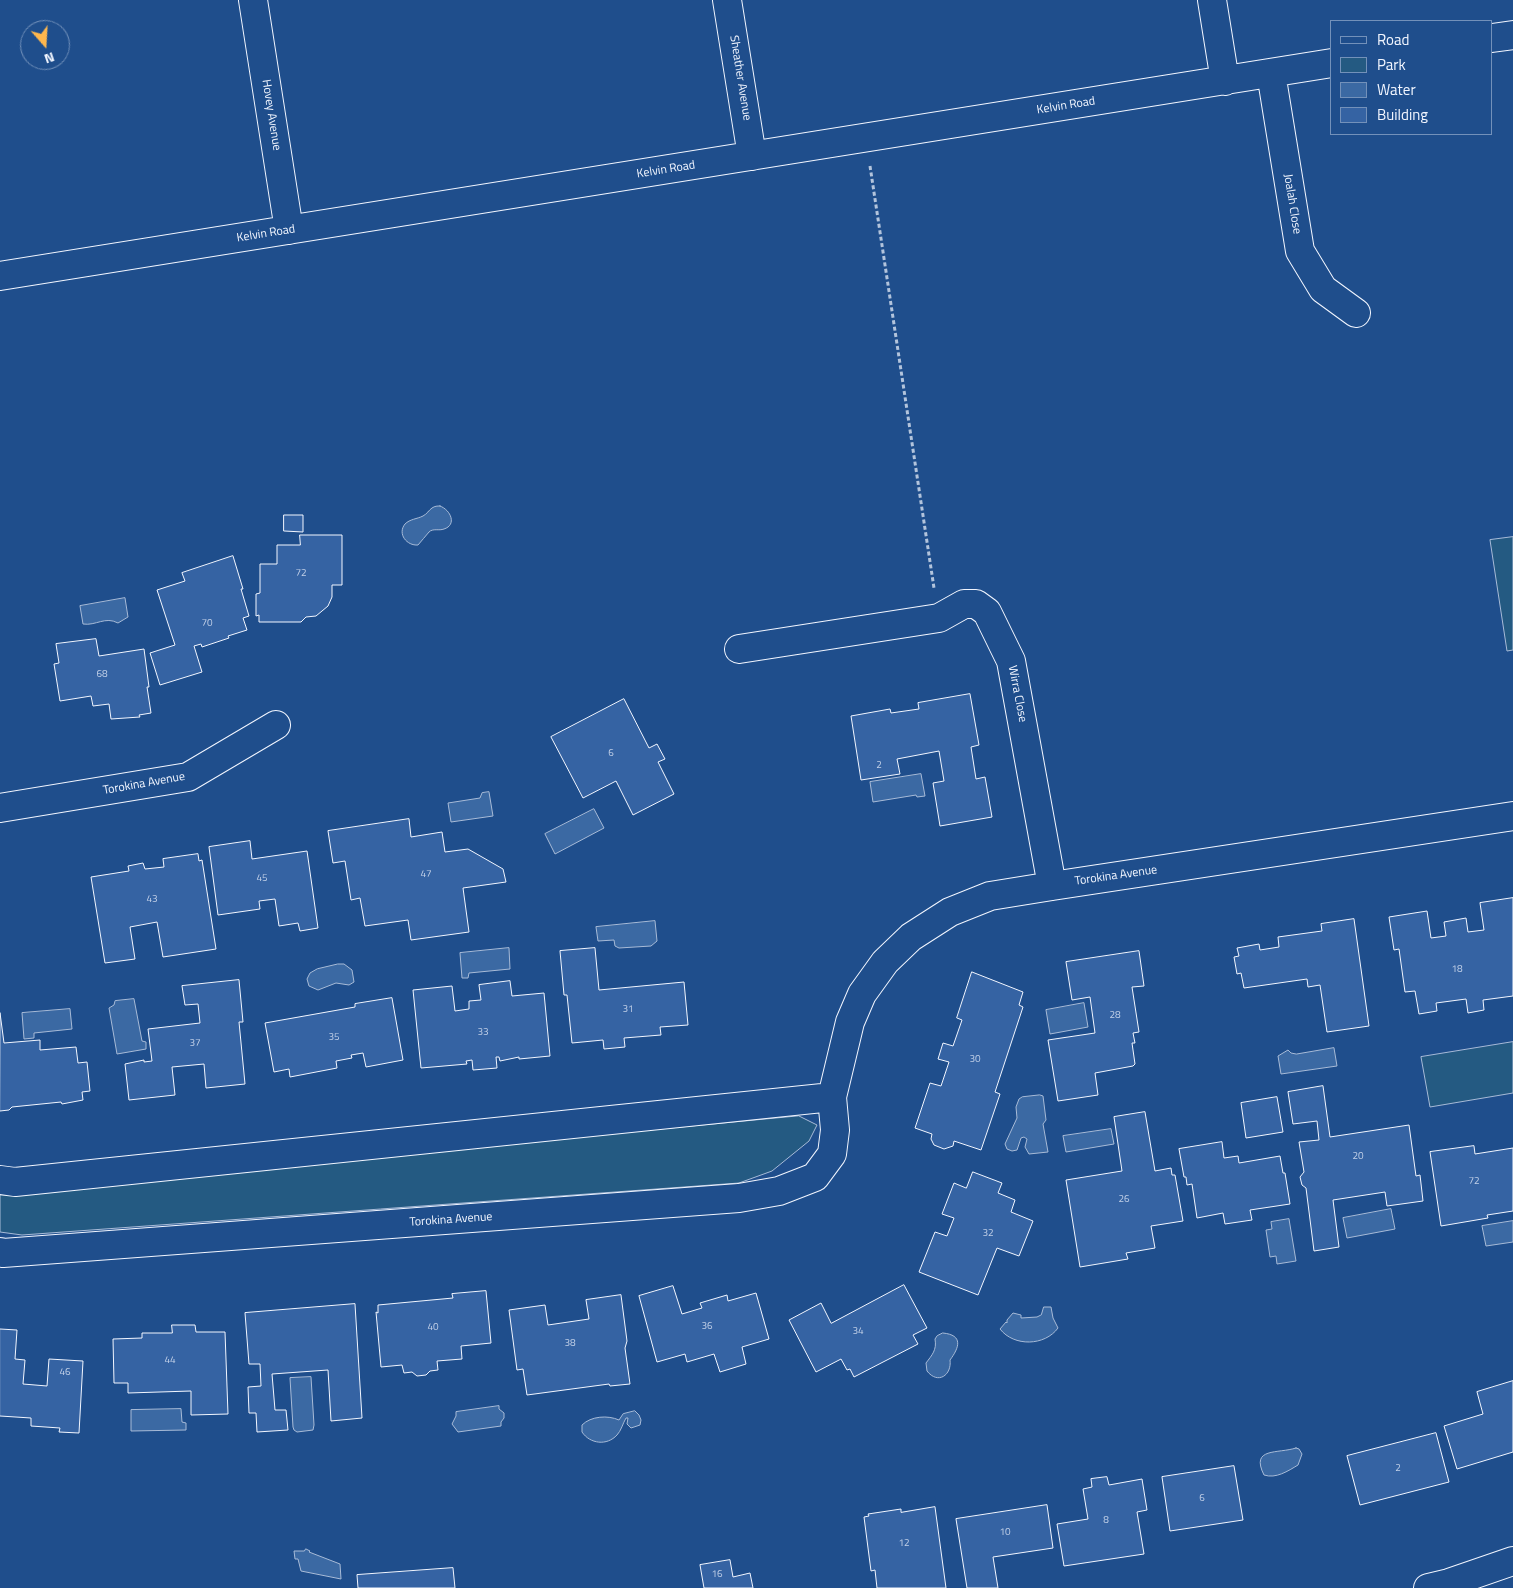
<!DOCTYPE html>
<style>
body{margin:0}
#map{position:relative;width:1513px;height:1588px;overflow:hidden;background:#1f4e8c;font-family:"Titillium Web",sans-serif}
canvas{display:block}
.legend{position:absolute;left:1330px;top:20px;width:162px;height:115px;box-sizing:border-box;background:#1f4e8c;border:1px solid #7391ba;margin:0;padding:6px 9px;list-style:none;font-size:15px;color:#f2f6ff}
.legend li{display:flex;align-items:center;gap:10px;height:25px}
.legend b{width:25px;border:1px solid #7391ba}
.north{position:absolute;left:20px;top:20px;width:50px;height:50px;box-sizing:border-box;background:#1f4e8c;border:1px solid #7391ba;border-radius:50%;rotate:161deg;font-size:14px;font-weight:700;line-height:20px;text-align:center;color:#f2f6ff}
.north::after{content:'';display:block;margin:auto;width:18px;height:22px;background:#ffb74d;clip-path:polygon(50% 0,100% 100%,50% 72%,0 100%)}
</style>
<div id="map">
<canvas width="1513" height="1588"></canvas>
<ul class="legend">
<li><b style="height:6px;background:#1f4e8c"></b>Road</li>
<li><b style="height:14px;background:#245a82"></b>Park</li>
<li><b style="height:14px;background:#3b69a3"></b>Water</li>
<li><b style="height:14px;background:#3563a3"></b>Building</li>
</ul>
<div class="north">N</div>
</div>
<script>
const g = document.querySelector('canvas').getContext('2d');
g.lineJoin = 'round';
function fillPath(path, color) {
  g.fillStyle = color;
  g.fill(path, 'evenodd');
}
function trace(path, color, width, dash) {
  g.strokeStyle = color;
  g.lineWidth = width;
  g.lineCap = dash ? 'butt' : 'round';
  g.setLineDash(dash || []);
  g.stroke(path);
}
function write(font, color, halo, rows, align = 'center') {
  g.font = font + ' "Titillium Web",sans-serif';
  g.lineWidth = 4;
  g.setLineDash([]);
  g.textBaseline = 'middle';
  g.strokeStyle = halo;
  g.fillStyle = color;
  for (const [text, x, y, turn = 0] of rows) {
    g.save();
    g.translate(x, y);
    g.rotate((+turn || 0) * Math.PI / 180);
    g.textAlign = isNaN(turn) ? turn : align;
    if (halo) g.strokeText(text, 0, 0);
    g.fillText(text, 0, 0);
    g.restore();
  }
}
const green = new Path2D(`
 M1513,537V650L1507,651L1490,540Z
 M1513,1042V1093L1430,1107L1421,1057Z
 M799,1116L817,1125L809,1141L772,1171L739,1183L22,1235L0,1232V1192Z`);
fillPath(green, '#245a82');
trace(green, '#a8bbd7', 1);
const water = new Path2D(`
 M440,506C451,510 457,525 444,529C439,531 433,528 429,532C425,536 422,541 418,545C407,546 397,534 405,524C410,519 417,519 423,516C427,514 429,510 432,508C435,506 437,506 440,506Z
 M125,598L128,617L118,623C105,616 96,626 83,624L80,606Z
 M921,774L925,796L917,797L916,795L873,802L870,782Z
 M489,792L493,816L451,822L448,803L480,798L482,793Z
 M594,809L604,828L555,854L545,834Z
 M655,921L657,941L651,946L619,948L615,946L614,940L598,941L596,927Z
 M509,948L510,969L469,973L468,978H462L460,953Z
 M338,964H344L352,970L354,982L349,985L336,983L318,990L309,986L307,979L310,973L317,969Z
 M134,999L142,1041L146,1042V1049L117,1054L109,1008L114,1005L115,1001Z
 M1084,1003L1088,1027L1050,1034L1046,1010Z
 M70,1009L72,1029L34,1033V1038L24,1039L22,1013Z
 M1334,1048L1337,1066L1281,1074L1278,1056L1288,1050L1291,1053L1296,1054Z
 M1040,1095L1043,1096L1046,1120L1043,1124L1048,1152L1029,1154L1025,1147L1027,1139L1024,1137L1021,1138L1017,1150L1012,1151L1007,1149L1005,1144L1017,1118L1016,1107L1019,1099L1022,1097Z
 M1111,1129L1114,1144L1066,1152L1063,1136Z
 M1391,1209L1395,1229L1347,1238L1343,1218Z
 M1289,1219L1296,1261L1277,1264L1276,1256L1270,1257L1266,1230L1272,1229L1271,1222Z
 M1513,1221V1242L1486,1246L1482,1226Z
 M1044,1307H1051L1053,1318L1058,1328C1045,1346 1014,1347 1000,1329L1006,1322L1007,1323V1320L1013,1313L1021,1315V1318L1037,1317L1041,1315Z
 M943,1333C964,1335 959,1348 950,1360C952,1375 938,1385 927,1371L926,1363C932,1355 937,1350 935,1339L937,1336Z
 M311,1377L314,1425L313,1430L297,1432L294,1430L293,1427L290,1378Z
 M499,1406V1409L504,1413V1418L501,1422V1426L458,1432L452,1424L456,1416V1412Z
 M181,1409L182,1422L186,1423V1430L131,1431V1410Z
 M635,1411L639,1415L641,1420L640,1425L631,1428L627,1424L628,1418H626C623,1423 621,1431 617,1435C607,1446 590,1444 582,1432V1425C591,1416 608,1415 619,1420L623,1414Z
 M1296,1448L1299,1449L1302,1454L1298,1465C1288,1471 1276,1479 1264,1475C1250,1447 1278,1454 1296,1448Z
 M306,1549L310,1551L309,1552L340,1564L341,1579L301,1571L298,1559H295L294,1551H304Z`);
fillPath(water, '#3b69a3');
trace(water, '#a8bbd7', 1);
const building = new Path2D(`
 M284,515H303V532L284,531Z
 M300,535H342V585H332V597L328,606L316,616L306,617L301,622H259V615L256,616V594L260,593V564H277V545H300Z
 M233,556L243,589H241L249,616L243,618L247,630L228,636L229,638L202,647L201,644L194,646L202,672L160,685L150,653L175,645L157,590L185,581L182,573Z
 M96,639L99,656L144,649L149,687H147L151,713L139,715L140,717L111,719L109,704L93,706L91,696L60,701L54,664L59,663L56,644Z
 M970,694L979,745L971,747L976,779L985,777L992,817L940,826L933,783L944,781L939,751L897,759L900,774L861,780L851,716L890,709L891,713L919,709L918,703Z
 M624,699L649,748L657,744L665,759L658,762L674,794L633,815L616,781L583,798L551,737Z
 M409,819L411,837L442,832L445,852L468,849L503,869L506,882L463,888L469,932L411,940L408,920L365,926L360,898L351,900L345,861L333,863L328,831Z
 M250,841L252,859L307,851L318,928L300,931L298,923L279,926L275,899L259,901L260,909L218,915L209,847Z
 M198,854L199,861L202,860L216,949L163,957L157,922L130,927L135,959L105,963L91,877L129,871L128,866L143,863L145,869L164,867L163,859Z
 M1513,898V996L1483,1000L1484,1010L1468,1013L1466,999L1436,1003L1437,1011L1419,1014L1415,991L1405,992L1399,949L1394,950L1389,917L1427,911L1431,938L1446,936L1444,922L1466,918L1468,932L1484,930L1480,903Z
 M1354,919L1369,1026L1327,1032L1320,985L1308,987L1307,979L1244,988L1241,973L1237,974L1234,957L1239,956L1237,948L1259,944L1260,950L1279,947L1278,937L1322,931L1321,924Z
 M595,948L599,990L684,982L688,1025L660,1027L661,1035L624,1038L625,1047L604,1049L603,1040L572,1043L567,995H564L560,951Z
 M1139,951L1144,986L1132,987L1139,1032L1133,1033L1135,1043H1132L1135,1064L1133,1066L1095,1073L1098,1095L1058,1101L1048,1040L1095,1033L1090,997L1072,1000L1066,962Z
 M972,972L1023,992L1019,1005L1023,1007L995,1092L1000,1094L981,1150L954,1141L953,1146L944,1149L934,1145L931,1139L932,1134L915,1128L930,1083L941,1086L949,1062L938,1059L943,1043L953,1046L962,1020L957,1018Z
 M239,980L243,1022H239L245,1084L206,1088L204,1064L172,1067L175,1095L129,1100L125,1064L144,1060V1062L152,1061L148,1029L200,1023L198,1004L185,1005L182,986Z
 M510,981L512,996L544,993L550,1056L519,1059V1057L500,1061L499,1057H496L497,1068L473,1070L472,1060L466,1061L467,1064L421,1068L413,990L452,986L455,1011L469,1009V1001L481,1000L479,985Z
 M392,998L403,1060L366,1067L363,1053L351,1055L352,1058L336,1061L337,1068L290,1077L289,1069L274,1072L265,1023L355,1007V1004Z
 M0,1013L4,1043L40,1040V1050L76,1047L78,1063L87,1062L90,1091L82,1092L83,1100L62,1104L61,1102L12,1107L9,1110L0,1111Z
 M1323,1086L1330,1137L1409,1125L1416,1176L1420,1175L1423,1201L1387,1206L1385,1192L1333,1200L1339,1247L1314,1251L1306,1188L1302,1185L1300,1177L1304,1172L1299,1142L1319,1140L1317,1121L1293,1124L1288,1092Z
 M1277,1097L1283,1132L1246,1138L1241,1103Z
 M1145,1112L1155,1171L1171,1168L1172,1175H1175L1183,1221L1151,1226L1155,1248L1126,1253L1128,1259L1080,1267L1066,1180L1122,1171L1114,1117Z
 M1222,1142L1224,1158L1238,1156L1239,1163L1280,1156L1283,1173H1285L1290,1204L1250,1210L1252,1220L1225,1224L1223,1213L1197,1218L1192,1184L1187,1185L1186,1177H1184L1179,1149Z
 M1474,1146L1475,1154L1513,1148V1211L1487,1215L1488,1218L1441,1226L1430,1152Z
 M973,1172L1002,1183L998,1193L1015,1200L1011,1212L1033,1221L1019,1256L997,1248L978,1295L919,1272L935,1232L947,1236L954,1218L942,1214L954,1183L966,1188Z
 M904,1285L927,1328L913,1335L918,1344L854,1377L850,1369L847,1370L841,1359L816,1372L789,1320L821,1303L831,1323Z
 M673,1286L682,1314L702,1308L700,1303L727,1295L728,1301L756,1293L769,1339L742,1347L746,1364L720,1372L714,1354L687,1362L685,1354L657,1362L639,1296Z
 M486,1291L491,1343L461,1346L462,1359L437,1361L438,1370L430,1371L426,1375L417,1376L412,1372L404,1373L402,1365L381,1367L376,1312L378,1313V1305L453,1298L452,1294Z
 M621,1295L627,1341L625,1348L630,1384L610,1386L609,1384L527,1395L523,1369L517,1370L509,1310L545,1305L548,1325L589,1319L586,1300Z
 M355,1304L362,1418L331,1421L328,1370L272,1374L275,1410H286L288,1430L257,1432L256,1413H249L248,1387L261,1386L260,1364H249L245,1313Z
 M172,1325H195L196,1332H225L228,1414L191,1415V1391L128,1393V1383H114L113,1339L142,1338V1333H172Z
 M0,1329L17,1330L15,1359L25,1360L23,1384L47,1386L49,1359L83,1361L79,1433L59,1432L60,1428L31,1426V1418L0,1416Z
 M1513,1381V1452L1457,1469L1444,1426L1483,1414L1477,1392Z
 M1436,1433L1449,1482L1360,1505L1347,1456Z
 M1234,1466L1243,1520L1170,1531L1162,1477Z
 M1107,1477L1109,1485L1142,1479L1147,1510L1137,1512L1144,1554L1064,1566L1057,1524L1088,1519L1083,1489L1092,1487L1091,1479Z
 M1047,1505L1053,1548L993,1557L998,1588H967L956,1519Z
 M935,1507L946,1588H877L875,1570L871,1571L864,1517L869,1516L868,1514L901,1509V1512Z
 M730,1560L733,1577L750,1573L753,1588H704L700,1565Z
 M453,1568L455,1588H358L357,1575Z`);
fillPath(building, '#3563a3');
trace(building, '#f2f6ff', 1);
const minor = new Path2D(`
 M253,0L289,230
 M727,0L752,156
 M1212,0L1225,81
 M1492,38L1513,35
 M1271,73L1300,251L1323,289L1356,313
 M0,276L1332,63
 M739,649L939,618L964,604H976L987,612L1011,661L1052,886
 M0,808L188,777L276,725
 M0,1180L15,1182L832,1097
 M0,1252L3,1253L739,1198L779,1191L815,1177L832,1154L835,1130L832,1097L850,1022L862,994L885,962L911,937L950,912L990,896L1052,886L1513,816
 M1428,1588L1449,1583L1513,1561`);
trace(minor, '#f2f6ff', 30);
trace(new Path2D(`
 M870,166L934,588`), '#b3c4dc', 3, [4, 2.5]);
trace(minor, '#1f4e8c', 28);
write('10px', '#c3d1e8', null, [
 ["72",301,574],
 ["70",207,624],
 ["68",102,675],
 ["6",611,754],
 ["2",879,766],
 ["47",426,875],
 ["45",262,879],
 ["43",152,900],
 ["18",1457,970],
 ["31",628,1010],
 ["28",1115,1016],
 ["33",483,1033],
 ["35",334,1038],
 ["37",195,1044],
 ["30",975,1060],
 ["20",1358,1157],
 ["72",1474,1182],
 ["26",1124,1200],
 ["32",988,1234],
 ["36",707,1327],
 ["40",433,1328],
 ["34",858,1332],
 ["38",570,1344],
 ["44",170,1361],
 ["46",65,1373],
 ["2",1398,1469],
 ["6",1202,1499],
 ["8",1106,1521],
 ["10",1005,1533],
 ["12",904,1544],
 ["16",717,1575]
]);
write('12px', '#f2f6ff', '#1f4e8c', [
 ["Sheather Avenue",740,78,81],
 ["Kelvin Road",1066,106,-9],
 ["Hovey Avenue",271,115,81],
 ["Kelvin Road",666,170,-9],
 ["Joalah Close",1292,204,81],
 ["Kelvin Road",266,234,-9],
 ["Wirra Close",1017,694,79],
 ["Torokina Avenue",144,784,-10],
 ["Torokina Avenue",1116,876,-8],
 ["Torokina Avenue",451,1220,-4]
]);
</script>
